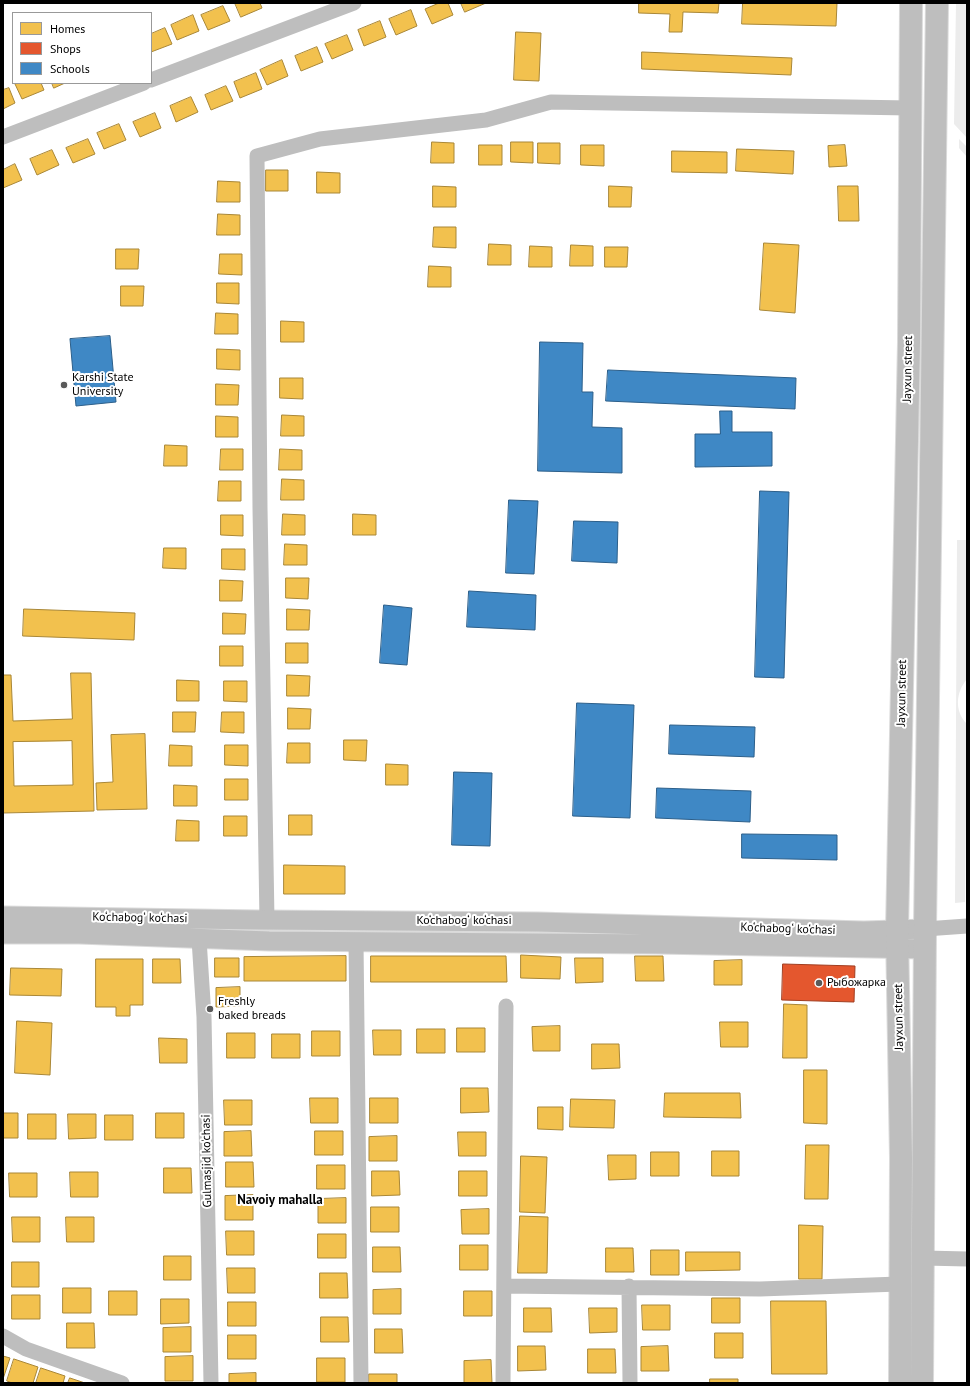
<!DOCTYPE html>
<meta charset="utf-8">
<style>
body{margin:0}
#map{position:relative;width:970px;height:1386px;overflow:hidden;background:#fff;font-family:"PT Sans",sans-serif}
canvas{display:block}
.frame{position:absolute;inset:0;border:4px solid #000;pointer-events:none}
.legend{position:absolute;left:12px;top:12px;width:140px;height:72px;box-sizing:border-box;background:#fff;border:1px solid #999;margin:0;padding:5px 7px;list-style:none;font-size:12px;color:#000}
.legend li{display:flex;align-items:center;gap:8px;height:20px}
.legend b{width:20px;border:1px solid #999}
</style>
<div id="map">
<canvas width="970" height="1386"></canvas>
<div class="frame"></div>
<ul class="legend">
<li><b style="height:11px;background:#f2c14e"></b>Homes</li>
<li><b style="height:11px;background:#e4572e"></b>Shops</li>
<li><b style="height:11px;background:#3f88c5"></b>Schools</li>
</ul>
</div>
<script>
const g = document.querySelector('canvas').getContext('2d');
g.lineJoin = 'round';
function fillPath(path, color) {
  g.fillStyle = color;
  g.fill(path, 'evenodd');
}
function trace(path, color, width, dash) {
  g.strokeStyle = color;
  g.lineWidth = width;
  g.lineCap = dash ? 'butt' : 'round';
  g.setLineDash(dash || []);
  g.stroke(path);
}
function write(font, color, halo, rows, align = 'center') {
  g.font = font + ' "PT Sans",sans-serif';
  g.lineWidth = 4;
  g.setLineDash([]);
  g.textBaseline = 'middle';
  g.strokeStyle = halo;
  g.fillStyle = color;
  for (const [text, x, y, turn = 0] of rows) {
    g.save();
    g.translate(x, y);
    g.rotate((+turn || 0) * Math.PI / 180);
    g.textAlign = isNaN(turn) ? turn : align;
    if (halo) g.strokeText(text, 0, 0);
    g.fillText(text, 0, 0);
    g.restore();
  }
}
fillPath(new Path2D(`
 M956,3H967V138L954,124Z
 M959,139L967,147V157L959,148Z
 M957,540H967V679C956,692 954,711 967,724L965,902L955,903Z`), '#ececec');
const homes = new Path2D(`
 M235,3H260L262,8L241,17Z
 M448,3L453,15L432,24L425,9L439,3Z
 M461,3H486L465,12Z
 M639,3H719L718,13L683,12L682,32H669L670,14L639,13Z
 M743,3H837L836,26L742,24Z
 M223,6L230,21L208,30L201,15Z
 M411,10L417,26L396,35L389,19Z
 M193,15L199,31L177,40L171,25Z
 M380,21L386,37L364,46L358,30Z
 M165,28L172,44L151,52V34Z
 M516,32L541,33L539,81L514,80Z
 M347,35L353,50L332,59L325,44Z
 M317,47L323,62L301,71L295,56Z
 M642,52L792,58L791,75L642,69Z
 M282,60L288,76L267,85L260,70Z
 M256,73L262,89L240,98L234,82Z
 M41,83L44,90L22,99L15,84Z
 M52,83H65L54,88Z
 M226,86L233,101L211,110L205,95Z
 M9,88L15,103L3,109V90Z
 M191,97L198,112L176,122L170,106Z
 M155,113L161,128L140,137L133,122Z
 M119,124L126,140L104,149L97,133Z
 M88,139L95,154L73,163L66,148Z
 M432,142L454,143V163H431Z
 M511,142H533V163L511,162Z
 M538,143H560V164L538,163Z
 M479,145H502V165H479Z
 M581,145H604V166L581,165Z
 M845,145L847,166L829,167L828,146Z
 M737,149L794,151L793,174L736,171Z
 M52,150L59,165L37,175L30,159Z
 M672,151L727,152V173L672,172Z
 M15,164L22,180L3,188V170Z
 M266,170H288V191H266Z
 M317,172L340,173V193H317Z
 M218,181L240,182V202H217Z
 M433,186L456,187V207H433Z
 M609,186L632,187L631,207H609Z
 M838,186H858L859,221H839Z
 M218,214L240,215V235H217Z
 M434,227H456V248L433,247Z
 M764,243L799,245L795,313L760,310Z
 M489,244L511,245V265H488Z
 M571,245L593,246V266H570Z
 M530,246L552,247V267H529Z
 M605,247H628L627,267H605Z
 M116,249H139L138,269H116Z
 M220,254H242V275L219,274Z
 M429,266L451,267V287H428Z
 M217,283H239V304L217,303Z
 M121,286H144L143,306H121Z
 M216,313L238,314V334H215Z
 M281,321L304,322V342H281Z
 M217,349L240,350V370L217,369Z
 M280,378H303V399L280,398Z
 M216,384L239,385L238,405H216Z
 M282,415L304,416V436H281Z
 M216,416L238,417V437H216Z
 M165,445L187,446V466H164Z
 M221,449H243V470H220Z
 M280,449L302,450V470H279Z
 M282,479L304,480V500H281Z
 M219,481H241V501H218Z
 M283,514L305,515V535H282Z
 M353,514L376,515V535H353Z
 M221,515H243V536L221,535Z
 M285,544L307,545V565H284Z
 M164,548H186V569L163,568Z
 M222,549H245V570L222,569Z
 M286,578H309L308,599L286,598Z
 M220,580L243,581L242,601H220Z
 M24,609L135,613L134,640L23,636Z
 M287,609L310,610L309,630H287Z
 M223,613L246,614L245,634H223Z
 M286,643H308V663H286Z
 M220,646H243V666H220Z
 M71,673H91L94,811L3,813V675H11L13,721L72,719ZM72,741L73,785L14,786L13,742Z
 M287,675L310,676L309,696H287Z
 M177,680L199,681V701H177Z
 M224,681H247V702L224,701Z
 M288,708L311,709L310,729H288Z
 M173,712H196L195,732H173Z
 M222,712H244V733L221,732Z
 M145,734L147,809L97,810L96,783L113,782L111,735Z
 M344,740H367L366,761L344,760Z
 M288,743H310V763H287Z
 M170,745L192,746V766H169Z
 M225,745H248V766L225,765Z
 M386,764L408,765V785H386Z
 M225,779H248V800H225Z
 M174,785L197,786V806H174Z
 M289,815H312V835H289Z
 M224,816H247V836H224Z
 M177,820L199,821V841H176Z
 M284,865L345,866V894H284Z
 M521,955L561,957L560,979L521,978Z
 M346,956V981H244V957Z
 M371,956H506L507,982H371Z
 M635,956H663L664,981H636Z
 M215,958H239V977H215Z
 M575,958H603V982L576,983Z
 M96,959H143V1005H130V1016H116V1007H96Z
 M153,959H180L181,983H153Z
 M742,960V985H714V961Z
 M11,968L62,969L61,996L10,995Z
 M240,987V1006L216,1007V988Z
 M784,1004L807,1005V1058H783Z
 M17,1021L52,1023L50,1075L15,1073Z
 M720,1022H748V1047H721Z
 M560,1026V1051H533L532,1027Z
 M457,1028H485V1052H457Z
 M417,1029H445V1053H417Z
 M373,1030H401V1055H374Z
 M312,1031H340V1056H312Z
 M227,1033H255V1058H227Z
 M272,1034H300V1058H272Z
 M159,1038L187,1039V1063H160Z
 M592,1044H619L620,1068L592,1069Z
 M804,1070H827V1124L804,1123Z
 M461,1088H488L489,1112L461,1113Z
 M665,1093H740L741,1118L664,1117Z
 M310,1098H338V1123H311Z
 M370,1098H398V1123H370Z
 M571,1099L615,1100L614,1128L570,1127Z
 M224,1100H252V1125H225Z
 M538,1107H563V1130L538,1129Z
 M3,1113H18V1138H3Z
 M156,1113H184V1138H156Z
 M28,1114H56V1139H28Z
 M68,1114H96V1138L69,1139Z
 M105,1115H133V1140H105Z
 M251,1131L252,1156H224V1132Z
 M315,1131H343V1155H315Z
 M458,1132H486V1156H459Z
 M397,1136V1161H369V1137Z
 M806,1145H829L828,1199H805Z
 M712,1151H739V1176H712Z
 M651,1152H679V1176H651Z
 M608,1155H636V1179L609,1180Z
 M521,1156L547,1157L545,1213L520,1212Z
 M226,1162H253L254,1187H226Z
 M317,1165H345V1189H317Z
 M164,1168H191L192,1193H164Z
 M372,1171H399L400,1195L372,1196Z
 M459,1171H487V1196H459Z
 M70,1172H98V1197H71Z
 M9,1173H37V1197H10Z
 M253,1195V1220H225V1196Z
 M346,1198V1223H318V1199Z
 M371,1207H399V1232H371Z
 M489,1209V1234H462L461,1210Z
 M520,1216L548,1217L547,1273H518Z
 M12,1217H40V1242H13Z
 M66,1217H94V1242H67Z
 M799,1225L823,1226L822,1279H799Z
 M226,1231H254V1255H227Z
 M318,1234H346V1258H318Z
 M460,1245H488V1270H460Z
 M373,1247H400L401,1272H373Z
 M606,1248H633L634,1272H606Z
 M651,1250H679V1275H651Z
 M686,1252H740V1270L686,1271Z
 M164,1256H191V1280H164Z
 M12,1262H39V1287H12Z
 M227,1268H255V1293H228Z
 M320,1273H347L348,1298H320Z
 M63,1288H91V1313H63Z
 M401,1289V1314H373V1290Z
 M109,1291H137V1315H109Z
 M464,1291H492V1316H464Z
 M12,1295H40V1319H12Z
 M712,1298H740V1323H712Z
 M161,1299H189V1323L161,1324Z
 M771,1301H826L827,1374H772Z
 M228,1302H256V1326H228Z
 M642,1305H670V1330H643Z
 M524,1308H551L552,1332H524Z
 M589,1308H617V1332L590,1333Z
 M321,1317H348L349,1342H321Z
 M67,1323H94L95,1348H67Z
 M191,1327V1352H163V1328Z
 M375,1329H402L403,1353H375Z
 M715,1333H743V1358H715Z
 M228,1335H256V1359H228Z
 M518,1346H545L546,1370L518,1371Z
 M668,1346L669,1371H641V1347Z
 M588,1349H615L616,1373H588Z
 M3,1356L10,1358L3,1379Z
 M193,1356V1381H165V1357Z
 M317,1358H345V1382H317Z
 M14,1359L38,1367L33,1383H12L7,1381Z
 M491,1360L492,1383H464V1361Z
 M41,1368L65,1376L63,1383H36Z
 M256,1373V1383H229V1374Z
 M369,1374H397V1383H369Z
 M70,1378L85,1383H68Z
 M710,1379H738V1383H710Z`);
fillPath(homes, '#f2c14e');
trace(homes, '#a98737', 1);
const shops = new Path2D(`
 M783,964L855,966L854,1002L782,1000Z`);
fillPath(shops, '#e4572e');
trace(shops, '#a03d20', 1);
const schools = new Path2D(`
 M110,336L116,402L76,406L70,339Z
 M540,342L583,343L582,392H593L592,427L622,428V473L538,471Z
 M608,370L796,378L795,409L606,401Z
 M720,411H732V432H772V466L695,467V434H720Z
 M760,491L789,492L784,678L755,677Z
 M509,500L538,501L534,574L506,573Z
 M574,521L618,522L617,563L572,561Z
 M469,591L536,595L535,630L467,627Z
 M384,605L412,608L407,665L380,663Z
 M577,703L634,705L630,818L573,816Z
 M670,725L755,727L754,757L669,754Z
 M454,772L492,773L490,846L452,845Z
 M657,788L751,791L750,822L656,818Z
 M742,834L837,835V860L742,858Z`);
fillPath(schools, '#3f88c5');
trace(schools, '#2c5f8a', 1);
const major = new Path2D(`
 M3,916L260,920L538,922L864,931L925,929
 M3,934H79L269,941L657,944L925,949`);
const highway = new Path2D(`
 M900,1383L901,1158L897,931L909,342L911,3
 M922,1383L925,929L937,3`);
trace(major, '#dbdbdb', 21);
trace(highway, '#dbdbdb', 24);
trace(new Path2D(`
 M151,80L354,3
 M3,137L144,83
 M267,920L260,508L257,156L320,139L486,120L551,102L910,108
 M925,929L967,926
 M199,939L204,1017L211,1383
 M356,942L361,1383
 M924,1258L967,1259
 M504,1286L760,1289L899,1284
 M629,1286L630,1383
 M3,1336L26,1349L122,1383
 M503,1383L506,1006`), '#bebebe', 15);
trace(major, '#bebebe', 19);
trace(highway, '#bebebe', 22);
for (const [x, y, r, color] of [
 [64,385,4,"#595959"],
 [819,983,4,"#595959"],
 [210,1009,4,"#595959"]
]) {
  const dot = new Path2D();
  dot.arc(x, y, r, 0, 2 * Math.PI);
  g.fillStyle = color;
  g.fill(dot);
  trace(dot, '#fff', 1.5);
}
write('12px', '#000', '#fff', [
 ["Jayxun street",908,369,-89],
 ["Jayxun street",902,693,-89],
 ["Ko‘chabog‘ ko‘chasi",140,918,1],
 ["Ko‘chabog‘ ko‘chasi",464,921],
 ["Ko‘chabog‘ ko‘chasi",788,929,2],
 ["Jayxun street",899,1017,-91],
 ["Gulmasjid ko'chasi",207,1161,-91]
]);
write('12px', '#000', '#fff', [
 ["Karshi State",72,378],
 ["University",72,392],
 ["Рыбожарка",827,983],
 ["Freshly",218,1002],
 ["baked breads",218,1016]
], 'left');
write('bold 13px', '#000', '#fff', [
 ["Navoiy mahalla",280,1200]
]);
</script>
